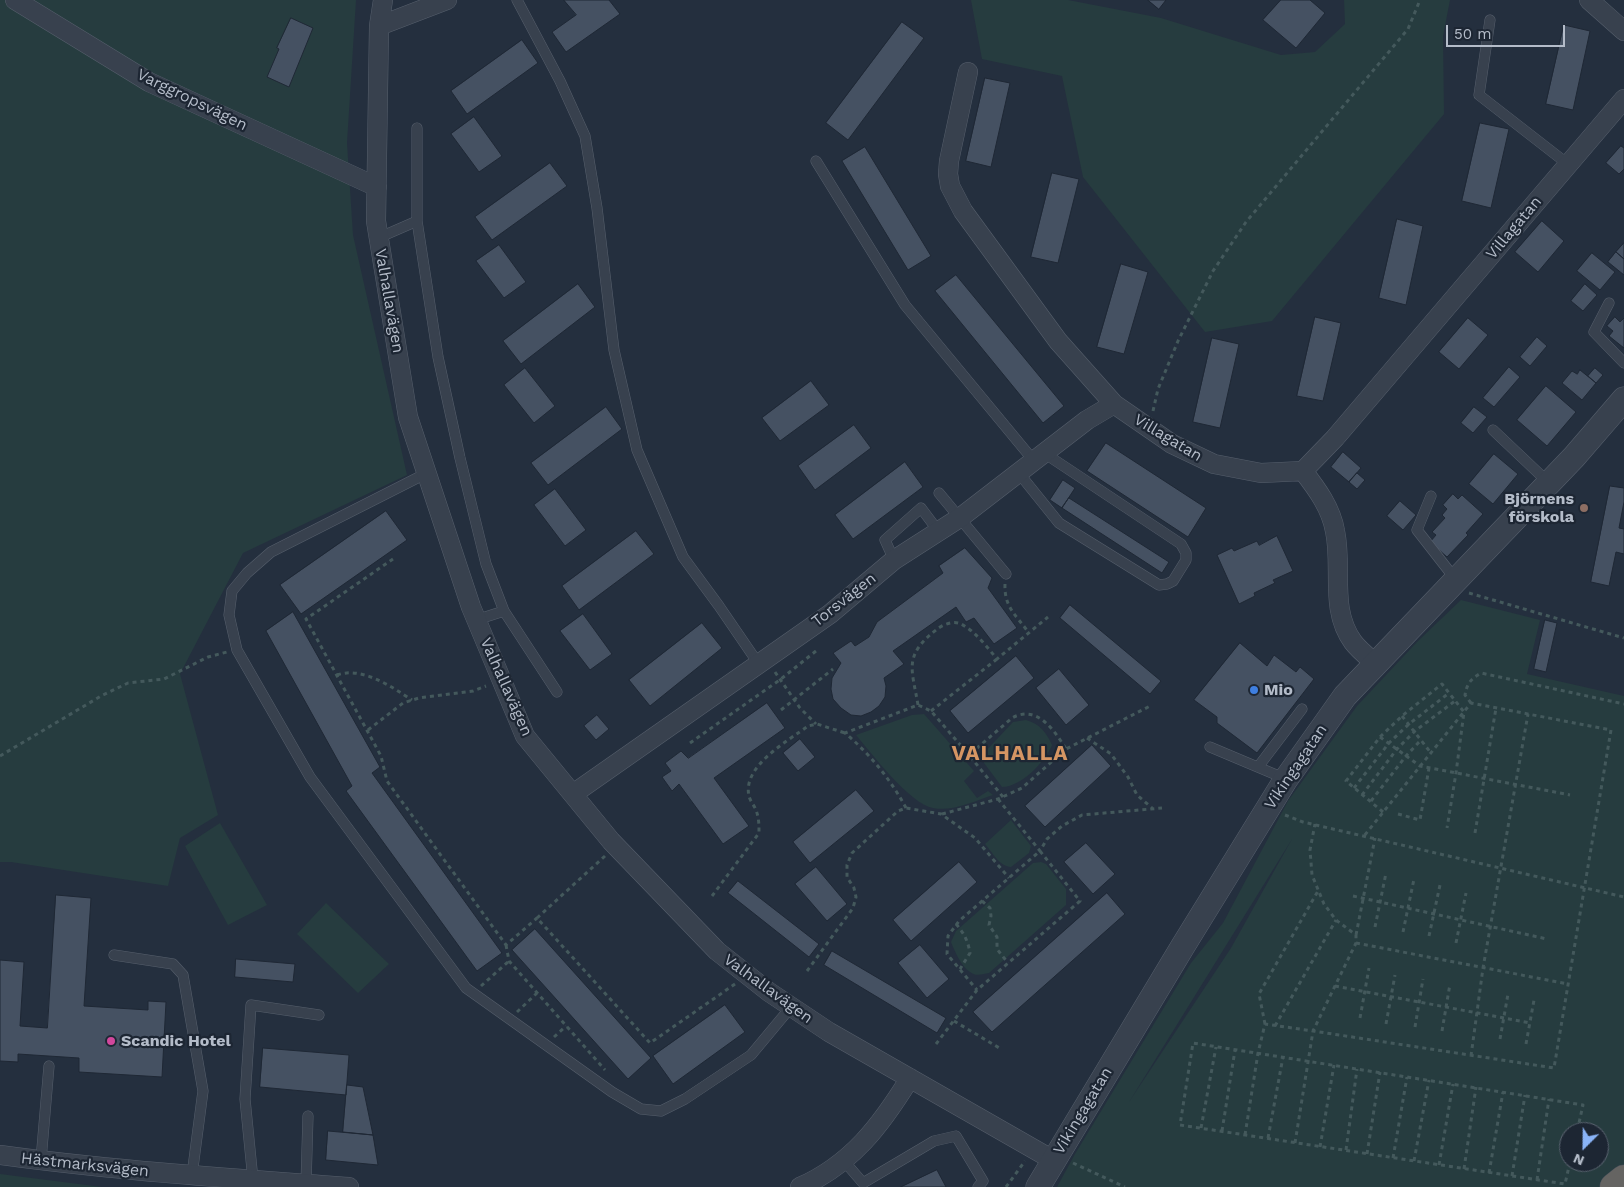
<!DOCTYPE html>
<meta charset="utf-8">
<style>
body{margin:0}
#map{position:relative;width:1624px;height:1187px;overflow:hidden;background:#242f3e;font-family:"Work Sans",sans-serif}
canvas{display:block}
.north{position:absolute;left:1559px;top:1122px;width:50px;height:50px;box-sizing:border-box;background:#1d2633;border:1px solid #59626f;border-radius:50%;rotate:203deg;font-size:14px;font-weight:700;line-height:20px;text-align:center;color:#b4bcc9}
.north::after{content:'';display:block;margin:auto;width:18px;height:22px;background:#8ab4f8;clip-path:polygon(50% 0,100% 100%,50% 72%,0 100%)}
.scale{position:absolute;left:1446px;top:25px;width:119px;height:22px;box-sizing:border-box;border:2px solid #b4bcc9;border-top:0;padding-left:6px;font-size:15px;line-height:18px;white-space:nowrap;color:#b4bcc9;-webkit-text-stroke:4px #1d2633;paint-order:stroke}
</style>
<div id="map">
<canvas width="1624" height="1187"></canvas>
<div class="north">N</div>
<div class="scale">50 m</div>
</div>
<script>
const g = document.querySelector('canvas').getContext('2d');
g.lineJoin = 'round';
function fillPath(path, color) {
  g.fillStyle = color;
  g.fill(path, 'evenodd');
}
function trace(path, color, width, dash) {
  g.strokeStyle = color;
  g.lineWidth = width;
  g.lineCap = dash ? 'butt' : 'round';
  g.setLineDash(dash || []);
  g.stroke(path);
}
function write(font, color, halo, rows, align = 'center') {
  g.font = font + ' "Work Sans",sans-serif';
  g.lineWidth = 4.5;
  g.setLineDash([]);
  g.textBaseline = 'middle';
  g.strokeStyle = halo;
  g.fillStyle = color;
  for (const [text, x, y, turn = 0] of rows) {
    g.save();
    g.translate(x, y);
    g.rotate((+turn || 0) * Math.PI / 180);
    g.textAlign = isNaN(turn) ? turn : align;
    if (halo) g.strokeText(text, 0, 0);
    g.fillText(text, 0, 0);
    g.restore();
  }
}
fillPath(new Path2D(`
 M0,0H356L347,143L353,235L407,475L243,553L180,674L218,815L180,838L168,886L11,862H0Z
 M971,0H1068L1161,18L1281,55L1315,52L1345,24L1344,0H1450L1443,36L1444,114L1272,321L1205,332L1083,177L1062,76L982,59Z
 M1461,600L1540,620L1527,674L1624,696V1187H1057L1075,1154L1191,963L1223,923L1288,801L1357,706L1418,641ZM1292,839L1231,948L1129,1102ZM1569,1132H1599V1162H1569Z
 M924,714L974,771L964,781L977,798L988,791L993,795C975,801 952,812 933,808C910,804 872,754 856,735L912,715Z
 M1026,720C1040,724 1046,732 1052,745C1045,762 1021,787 1002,787L984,763L983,754L1013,722Z
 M1011,820L1031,846L1029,853L1011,867C999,866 993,853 985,844Z
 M220,823L267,905L228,925L185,846Z
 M1041,862L1046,864L1066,889V905L989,973C983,974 976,977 970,972C961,966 955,952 951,942L956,931L1033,863Z
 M326,903L389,964L358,993L297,934Z
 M0,1174L102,1187H0Z`), '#263c3f');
const building = new Path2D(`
 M564,0H609L620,14L566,52L552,32L576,15Z
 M1148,0H1166L1159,9Z
 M1281,0H1310L1325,13L1296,48L1263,20Z
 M291,18L313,28L289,87L267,77L279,49L277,48Z
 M902,22L924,38L848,140L826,123Z
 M1564,25L1590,31L1573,110L1546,104Z
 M522,40L538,63L467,114L451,91Z
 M985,78L1010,83L991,167L966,161Z
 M474,117L502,156L479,172L451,134Z
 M1480,123L1509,129L1491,208L1462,201Z
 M1621,146L1624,148V169L1619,174L1606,163Z
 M865,147L931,256L908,270L842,161Z
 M550,163L567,186L492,240L475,217Z
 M1052,173L1079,179L1058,263L1031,257Z
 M1397,219L1423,226L1406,305L1379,298Z
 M1542,221L1564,241L1538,272L1515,252Z
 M1624,243V259L1616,252Z
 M499,245L526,282L504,298L476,261Z
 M1616,252L1624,259V275L1608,262Z
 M1592,253L1615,272L1600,290L1577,271Z
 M1121,264L1148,272L1124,354L1097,347Z
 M956,275L1064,406L1043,423L935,291Z
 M578,284L595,307L521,364L503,341Z
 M1585,284L1597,295L1583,311L1571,301Z
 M1315,317L1341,323L1323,401L1297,396Z
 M1615,317L1620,322L1624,318V348L1609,336L1613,331L1607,326Z
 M1468,318L1488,335L1459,369L1439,352Z
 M1537,337L1547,346L1530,366L1520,357Z
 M1212,338L1239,344L1220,428L1193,422Z
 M1509,367L1520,377L1494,407L1483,398Z
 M525,368L555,406L534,423L504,385Z
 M1595,368L1603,375L1596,383L1588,376Z
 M1580,370L1596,383L1582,400L1562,383L1572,371L1577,374Z
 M811,381L829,405L780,441L762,418Z
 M1546,386L1576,412L1547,446L1517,420Z
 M606,407L622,429L548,485L531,463Z
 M1474,407L1487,417L1473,433L1461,423Z
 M854,425L871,448L815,490L798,466Z
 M1106,443L1206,508L1188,537L1087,471Z
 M1343,452L1361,468L1349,482L1331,467Z
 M1494,454L1518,474L1493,504L1469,484Z
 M905,462L923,487L853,539L835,515Z
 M1357,473L1365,480L1357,489L1349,482Z
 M1063,480L1075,488L1062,508L1050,500Z
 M1610,486L1624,488V502L1619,528L1624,529V554L1616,552L1609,586L1591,582Z
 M555,489L586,530L565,546L534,505Z
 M1453,494L1458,499L1462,495L1483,514L1466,533L1468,535L1447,557L1430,542L1436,535L1432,532L1445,518L1442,515L1447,509L1443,505Z
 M1069,498L1169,562L1162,573L1062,508Z
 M1400,501L1416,515L1403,530L1387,516Z
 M386,511L407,540L301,614L280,585Z
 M636,531L654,554L579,610L562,586Z
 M1277,536L1293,571L1273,580L1275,583L1254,593L1255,596L1239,604L1217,555L1232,548L1234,551L1257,541L1259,545Z
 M965,548L992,578L988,588L1017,628L994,644L974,618L966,622L956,607L893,651L904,664L884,678L886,686L885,697L879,706L871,712L861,716L851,715L841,708L833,699L831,689L832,678L841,663L833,653L851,641L855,646L869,637L877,622L943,573L939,566Z
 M1070,605L1161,681L1150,694L1060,618Z
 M293,612L380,767L372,773L502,953L477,971L346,791L352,786L266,631Z
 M583,614L612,654L590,670L560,631Z
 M1545,620L1557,623L1546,672L1534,669Z
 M702,623L722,648L650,706L629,680Z
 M1240,643L1267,666L1274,655L1296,672L1300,667L1314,679L1257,753L1217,723V717L1194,700Z
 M1016,656L1034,678L968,733L950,711Z
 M1059,669L1089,705L1066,725L1036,688Z
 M767,703L785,728L714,778L749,826L723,844L679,784L672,791L662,777L671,771L665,763L681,751L688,758Z
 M597,715L609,729L596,740L584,726Z
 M800,739L815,757L798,771L783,753Z
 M1092,745L1111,766L1045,827L1025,806Z
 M856,790L874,811L810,863L793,842Z
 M1086,843L1115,874L1093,894L1064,862Z
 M959,862L977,882L911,941L893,920Z
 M816,867L847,904L827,921L795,884Z
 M738,881L819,944L809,957L728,893Z
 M1107,893L1125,914L992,1032L973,1012Z
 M56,895L91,898L84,1006L148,1010V1001L166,1002L162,1077L79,1072V1058L18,1054V1062L0,1061V960L24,962L20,1026L47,1028Z
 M535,929L651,1058L628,1079L512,950Z
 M920,945L949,979L927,998L898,963Z
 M832,951L946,1018L937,1033L824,965Z
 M236,959L295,964L293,982L235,977Z
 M725,1005L745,1032L673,1084L653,1056Z
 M263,1048L349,1055L346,1095L260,1087Z
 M347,1085L363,1087L373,1135L343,1132Z
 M328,1131L373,1135L378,1165L326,1160Z
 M937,1170L946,1187H901Z`);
fillPath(building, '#455162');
trace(building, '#1f2835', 1);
const service = new Path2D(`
 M517,0L560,81L585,136L597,208L614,350L637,450L683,557L719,606L758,663
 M1490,20L1479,95L1569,165
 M816,161L905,305L1034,461
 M417,221L438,357L460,458L486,564L504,611L557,692
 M378,238L417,221V128
 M1609,303L1594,332L1624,363
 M1493,430L1549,483
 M1018,472L1059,523L1159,585L1167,584L1173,581L1186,560V553L1181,544L1044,453
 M427,473L271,552L247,573L232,591L229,615L237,650L310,777L466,988L612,1092L641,1109L661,1111L685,1099L751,1055L791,1007
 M939,493L1006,574
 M1431,496L1417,530L1456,580
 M894,560L885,540L921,508L939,532
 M476,620L504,611
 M1210,747L1286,779
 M1258,767L1302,709
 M114,955L173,964L183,975L203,1091L192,1175
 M41,1160L49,1066
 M844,1161L863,1183L934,1141L956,1136L983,1181L978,1187
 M253,1180L245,1099L251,1005L319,1015
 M306,1184L308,1116`);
const minor = new Path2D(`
 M15,0L149,82L377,187
 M383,0L379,26L376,221L408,417L471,607L525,736L611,841L717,951L769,992L829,1032L1053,1160
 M1589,0L1624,31
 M379,26L447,0
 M968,72L949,161L948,174L950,186L963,211L1058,341L1114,404L1172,444L1214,464L1261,473L1303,471L1335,438L1624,99
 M1303,471C1317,489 1331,508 1335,531C1343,568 1329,609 1353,642C1359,650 1368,657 1375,663
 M573,794L830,614L894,560L961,517L1087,420L1114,404
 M0,1155C116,1171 232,1178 349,1187
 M800,1187C852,1164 881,1125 910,1078`);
const tertiary = new Path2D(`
 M1038,1187L1183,946L1286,779L1345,696L1574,457L1624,399`);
const trunk = new Path2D(`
 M1614,1187L1624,1179`);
trace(service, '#565f6c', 11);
trace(minor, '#565f6c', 20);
trace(tertiary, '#565f6c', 25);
trace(trunk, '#434c59', 29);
trace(new Path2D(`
 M1153,411L1158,389L1178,341L1213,271L1246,222L1408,29L1420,0
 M393,559L306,619L381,756L387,781L506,945L537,918
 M1005,584C1004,607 1016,615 1029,633
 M1469,593L1624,638
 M775,672L800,708L816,724
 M337,675C362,666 392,687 412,700
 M1471,703L1465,695C1467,683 1471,679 1481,673L1624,704
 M918,705C912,669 903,656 936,630C942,625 953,620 961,624C975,631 987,647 997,659L1048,617
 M781,710L833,669
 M931,711L997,659
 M1402,716L1431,753
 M368,730L403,703L419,698L473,691L486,686
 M1380,737L1420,766L1570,795
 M1087,738L1111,754L1128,777L1137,795L1152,808
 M690,743L781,679L816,651
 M0,756L101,696L128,683L164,679L208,657L227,652
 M1354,788L1389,743L1409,724L1449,693
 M1362,795L1397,749L1415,731L1455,701
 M1003,797L969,755L1012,718C1037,704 1054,730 1066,749
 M998,799L1040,851L1047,839L1062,826L1082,815L1162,808
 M1371,801L1406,756L1421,740
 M906,808C891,780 870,754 845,733L918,705L931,711L969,755
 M1383,812L1346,781L1380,737L1402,716L1442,684L1464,712L1456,773L1447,828
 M942,814L998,799L1022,788L1066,749L1152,705
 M1398,814L1420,820L1429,768
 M1285,815L1303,822L1624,897
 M1475,833L1496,708
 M605,856L537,918L650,1043L735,984
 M712,896L759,833C759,825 759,818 756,810C754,805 750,801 749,796C742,766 788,741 808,726L817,724L845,733
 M1353,896L1547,939
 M982,901L990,908L991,916L989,925L997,937V949L1008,963
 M956,924C964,933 968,941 970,953L960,969
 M1375,927L1386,873
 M1403,932L1414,879
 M1356,935L1375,838
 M1429,936L1440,885
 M1356,943L1568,984
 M1456,943L1466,893
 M506,945L509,961L605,1070
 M807,971L853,908L856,897L854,888L847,877V865L852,853L898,811L906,808L941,814L975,838L1009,878
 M481,986L509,961
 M1335,986L1530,1023
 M517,1012L537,993
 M1360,1018L1369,968
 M954,1021L1001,1049
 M1265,1024L1259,994L1318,891
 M1386,1024L1395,975
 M1275,1026L1336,920
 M1415,1027L1423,979
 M1442,1031L1450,984
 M554,1037L566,1026
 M1500,1039L1508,994
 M936,1044L977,990L1080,901L1040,851L959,921L948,936L947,954L977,990
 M1526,1044L1534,1000
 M1471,1056L1483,968L1528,714
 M1201,1128L1216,1047
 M1222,1131L1235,1050
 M1245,1135L1258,1053L1265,1024L1313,1031L1356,943V935L1336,920L1324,904L1312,875L1310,850L1315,824
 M1268,1138L1283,1057
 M1295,1143L1313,1031L1554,1068L1611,730L1471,703L1364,836
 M1320,1147L1334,1065
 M1346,1150L1357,1069
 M1367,1154L1380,1072
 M1393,1158L1407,1077
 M1414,1161L1429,1080
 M1570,1162L1565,1184L1180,1125L1193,1043L1583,1105L1577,1132
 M1073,1163L1125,1187
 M1439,1165L1453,1084
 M1464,1169L1476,1087
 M1489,1173L1503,1092
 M1512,1176L1525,1095
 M1537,1180L1549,1099
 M1006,1187L1025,1161`), '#44595c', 3, [4, 4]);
trace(service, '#38414e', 10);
trace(minor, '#38414e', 19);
trace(tertiary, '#38414e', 24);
trace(trunk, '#656462', 28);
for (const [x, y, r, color] of [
 [1584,508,5,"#8d6e63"],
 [1254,690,5,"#3f7fe0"],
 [111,1041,5,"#d1479c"]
]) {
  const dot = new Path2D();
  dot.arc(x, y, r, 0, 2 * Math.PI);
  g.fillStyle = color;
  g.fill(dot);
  trace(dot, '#1d2633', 2);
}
write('16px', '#b4bcc9', '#1d2633', [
 ["Varggropsvägen",192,100,26],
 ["Villagatan",1514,228,-50],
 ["Valhallavägen",389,301,80],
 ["Villagatan",1168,438,31],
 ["Torsvägen",844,600,-38],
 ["Valhallavägen",506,687,66],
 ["Vikingagatan",1296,767,-56],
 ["Valhallavägen",768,989,36],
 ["Vikingagatan",1083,1111,-59],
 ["Hästmarksvägen",85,1165,6]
]);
write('bold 16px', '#b4bcc9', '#1d2633', [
 ["Björnens",1574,499,"right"],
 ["förskola",1574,517,"right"],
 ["Mio",1264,690],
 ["Scandic Hotel",121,1041]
], 'left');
g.letterSpacing = '1px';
write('bold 21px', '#d59563', '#1d2633', [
 ["VALHALLA",1010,754]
]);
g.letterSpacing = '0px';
</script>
